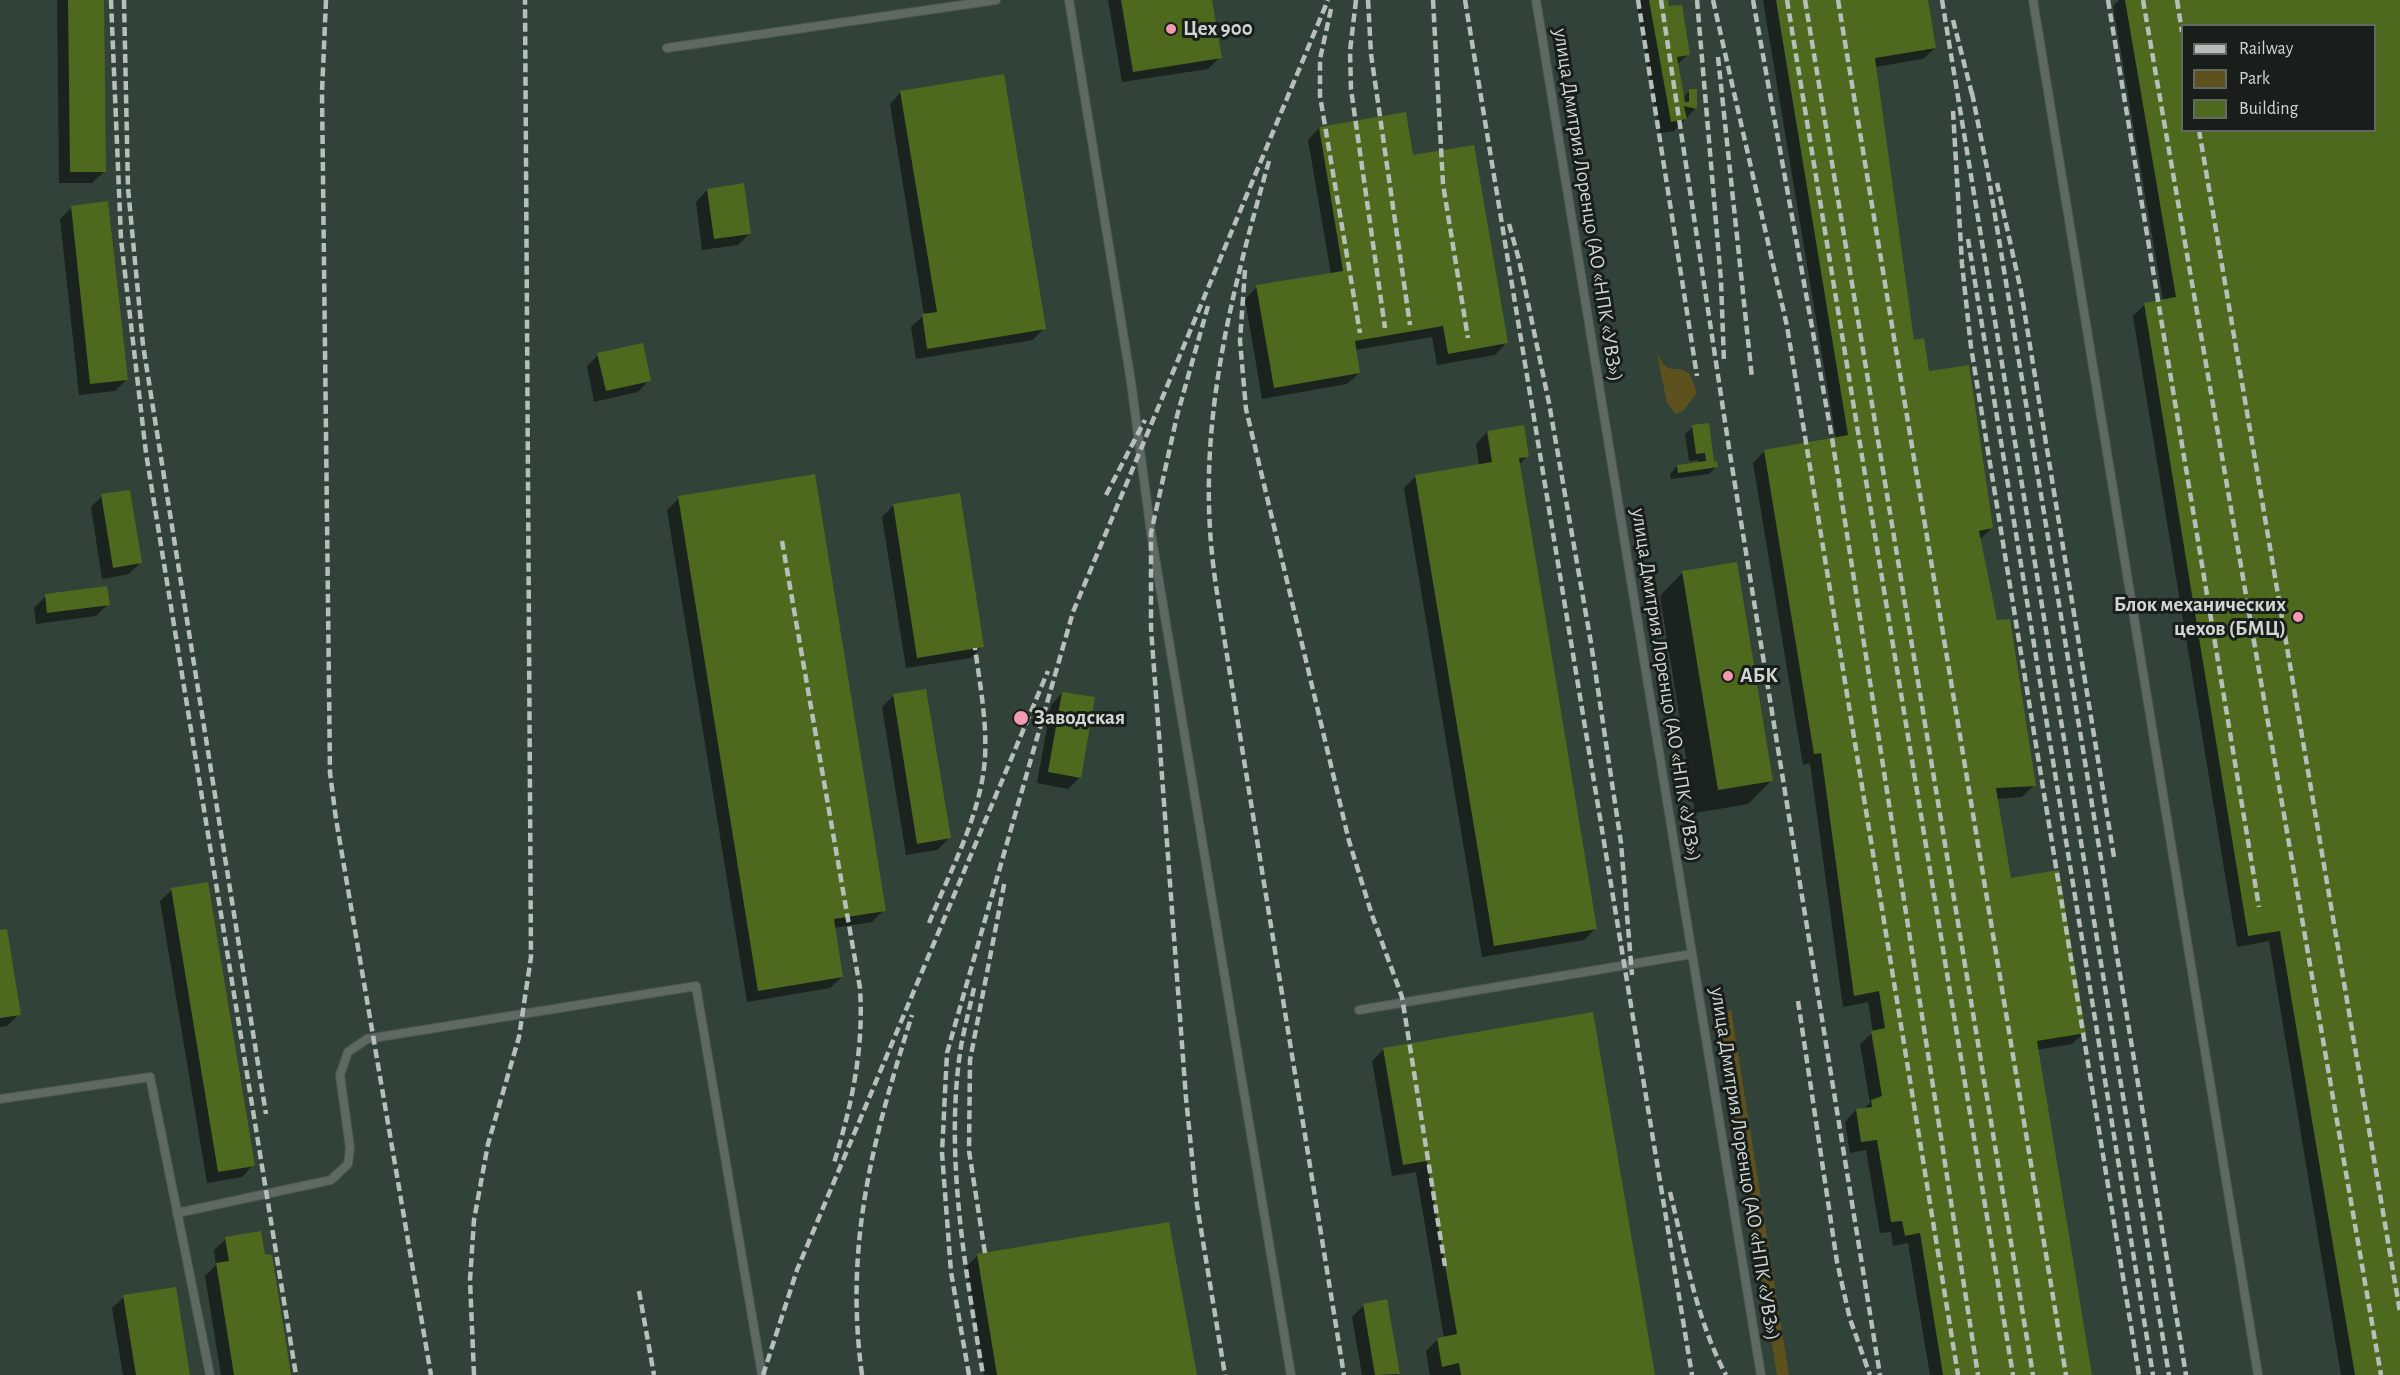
<!DOCTYPE html>
<meta charset="utf-8">
<style>
body{margin:0}
#map{position:relative;width:2400px;height:1375px;overflow:hidden;background:#2d3831;font-family:"Alegreya Sans",sans-serif}
canvas{display:block}
.legend{position:absolute;left:2181px;top:24px;width:195px;height:108px;box-sizing:border-box;background:#191e1b;border:2px solid #626864;margin:0;padding:8px 10px;list-style:none;font-size:18px;color:#d0d6d2}
.legend li{display:flex;align-items:center;gap:12px;height:30px}
.legend b{width:30px;border:2px solid #626864}
</style>
<div id="map">
<canvas width="2400" height="1375"></canvas>
<ul class="legend">
<li><b style="height:8px;background:#b8bfba"></b>Railway</li>
<li><b style="height:16px;background:#5d511d"></b>Park</li>
<li><b style="height:16px;background:#4d691e"></b>Building</li>
</ul>
</div>
<script>
const g = document.querySelector('canvas').getContext('2d');
g.lineJoin = 'round';
function fillPath(path, color) {
  g.fillStyle = color;
  g.fill(path, 'evenodd');
}
function trace(path, color, width, dash) {
  g.strokeStyle = color;
  g.lineWidth = width;
  g.lineCap = dash ? 'butt' : 'round';
  g.setLineDash(dash || []);
  g.stroke(path);
}
function write(font, color, halo, rows, align = 'center') {
  g.font = font + ' "Alegreya Sans",sans-serif';
  g.lineWidth = 6;
  g.setLineDash([]);
  g.textBaseline = 'middle';
  g.strokeStyle = halo;
  g.fillStyle = color;
  for (const [text, x, y, turn = 0] of rows) {
    g.save();
    g.translate(x, y);
    g.rotate((+turn || 0) * Math.PI / 180);
    g.textAlign = isNaN(turn) ? turn : align;
    if (halo) g.strokeText(text, 0, 0);
    g.fillText(text, 0, 0);
    g.restore();
  }
}
fillPath(new Path2D(`
 M0,0H2400V1375H0ZM2182,26H2374V130H2182Z`), '#314238');
fillPath(new Path2D(`
 M1657,354C1669,379 1677,362 1689,374C1693,379 1695,388 1697,393L1683,411L1676,414L1667,403Z
 M1731,1009L1789,1375H1777L1719,1025L1724,1015Z`), '#5d511d');
fillPath(new Path2D(`
 M57,0H103L104,172L92,183H59Z
 M1108,0H1211L1220,57L1208,69L1122,82Z
 M1636,0H1667L1688,54L1677,65L1682,98L1690,91H1695V109L1674,131L1660,133Z
 M1763,0H1927L1935,48L1923,59L1875,67L1912,341L1992,528L1979,540L1995,622L2034,785L2022,797L1996,799L2010,880L2084,1033L2072,1044L2036,1050L2090,1375H1930L1908,1243L1893,1246L1891,1232L1880,1233L1866,1150L1850,1153L1845,1122L1856,1110H1863L1870,1103L1860,1044L1873,1032L1868,1002L1843,1007L1810,763L1803,765L1753,463L1765,451L1836,439Z
 M2119,0H2400V1375H2341L2269,941L2237,947L2133,316L2145,304L2163,300L2113,6ZM2182,26H2374V130H2182Z
 M901,92L1044,328L1033,340L916,359L911,327L924,315L890,104Z
 M1319,128L1412,157L1506,343L1495,355L1437,365L1432,337L1355,350L1359,373L1347,384L1262,399L1245,299L1257,287L1331,274L1308,140Z
 M707,190L750,233L738,245L702,250L696,202Z
 M72,207L126,380L115,391L79,395L60,219Z
 M598,355L649,380L638,392L594,402L587,366Z
 M1693,427L1716,467L1709,474L1671,479L1670,474L1677,466L1698,464V460L1689,461L1685,434Z
 M1487,432L1527,456L1519,465L1596,928L1584,940L1482,957L1404,488L1416,476L1479,465L1476,444Z
 M959,495L982,646L971,658L906,668L882,517L893,506Z
 M102,496L140,563L129,574L102,579L91,507Z
 M679,498L884,910L872,922L834,928L842,977L830,988L747,1002L667,510Z
 M1683,572L1771,781L1748,804L1695,813L1660,596Z
 M46,596L108,604L96,616L36,624L34,608Z
 M1062,693L1080,777L1068,789L1037,783L1051,705Z
 M894,695L949,838L937,850L906,855L882,707Z
 M172,890L253,1165L242,1177L207,1183L160,901Z
 M0,932L19,1014L7,1026L0,1027Z
 M1384,1049L1653,1375H1430L1426,1351L1438,1339L1444,1338L1416,1172L1392,1176L1372,1061Z
 M226,1239L290,1375H221L205,1276L216,1265L214,1250Z
 M978,1255L1196,1375H984L966,1267Z
 M124,1297L188,1375H123L112,1308Z
 M1364,1305L1398,1374L1397,1375H1362L1352,1317Z`), '#0007');
fillPath(new Path2D(`
 M68,0H104L106,172H70Z
 M1121,0H1212L1222,58L1133,72Z
 M1649,0H1668L1669,6L1682,5L1690,55L1677,57L1685,102H1689V89H1697V109L1684,106L1687,119L1671,122Z
 M1776,0H1928L1936,48L1875,58L1914,340L1924,338L1929,371L1969,365L1993,528L1979,531L1997,620L2010,619L2036,786L1996,788L2011,878L2059,870L2086,1033L2037,1041L2092,1375H1943L1920,1233L1905,1236L1902,1221L1891,1222L1877,1140L1861,1142L1856,1109L1872,1107L1871,1100L1882,1096L1871,1031L1885,1028L1879,991L1854,996L1821,753L1814,754L1764,450L1848,435Z
 M2125,0H2400V1375H2355L2280,931L2248,936L2144,303L2176,297ZM2182,26H2374V130H2182Z
 M1004,74L1046,329L927,349L922,314L937,312L900,91Z
 M1406,112L1413,155L1474,145L1508,343L1448,354L1443,326L1355,341L1360,373L1274,388L1256,285L1343,271L1319,127Z
 M744,183L751,234L714,239L707,189Z
 M108,201L128,380L90,384L71,206Z
 M643,343L651,381L606,391L597,353Z
 M1709,423L1714,462L1717,461L1718,467L1678,473L1677,465L1706,461L1705,453L1696,454L1692,425Z
 M1524,425L1529,457L1519,458L1597,929L1494,946L1415,475L1492,462L1487,431Z
 M815,474L886,911L834,919L843,977L758,991L678,496Z
 M130,490L142,563L113,568L101,494Z
 M960,493L984,647L917,658L893,504Z
 M1737,562L1773,781L1718,790L1682,571Z
 M107,586L110,605L47,613L45,594Z
 M926,689L951,838L917,844L893,694Z
 M1062,692L1095,697L1081,778L1048,772Z
 M208,882L255,1166L218,1172L171,888Z
 M7,929L21,1015L0,1018V930Z
 M1593,1012L1655,1375H1461L1459,1363L1442,1367L1437,1338L1457,1334L1427,1161L1403,1165L1383,1048Z
 M1169,1222L1197,1375H997L977,1254Z
 M261,1231L265,1254L272,1255L291,1375H234L216,1263L229,1261L225,1237Z
 M176,1287L190,1375H136L123,1295Z
 M1387,1299L1400,1374L1375,1375L1363,1304Z`), '#4d691e');
const lane = new Path2D(`
 M1069,0L1131,382L1151,533L1291,1375
 M1536,0L1761,1375
 M2033,0L2258,1375
 M667,48L996,0
 M1359,1010L1692,954
 M0,1099L150,1077L210,1375
 M177,1213L331,1180L348,1164L350,1148L340,1075L348,1052L367,1039L696,986L762,1375`);
trace(lane, '#4d5650', 10);
trace(lane, '#5d6961', 8);
trace(new Path2D(`
 M111,0L121,239L146,453L296,1375
 M124,0L128,188L143,345L266,1114
 M326,0L322,92L330,773L336,819L431,1375
 M1356,0L1350,51L1351,89L1385,328
 M1368,0L1371,54L1410,325
 M1433,0L1443,184L1468,338
 M1465,0L1692,1375
 M1638,0L1697,376
 M1661,0L1729,448L1880,1375
 M1697,0L1721,281L1724,362
 M1713,0L1787,326L1958,1375
 M1753,0L1832,438L1978,1375
 M1787,0L2013,1375
 M1805,0L2033,1375
 M1838,0L2066,1375
 M1942,0L2169,1375
 M2108,0L2259,907
 M2143,0L2381,1375
 M2177,0L2182,32
 M1331,9L1320,59V96L1360,333
 M1953,20L1974,102
 M1718,57L1752,378
 M1972,93L1988,173L2186,1375
 M1953,111L1962,264L1971,347L2139,1375
 M2199,130L2400,1312
 M1269,161C1235,281 1202,403 1210,529C1212,567 1219,605 1225,643L1344,1375
 M1997,183L2021,291L2114,857
 M1509,224L1519,260L1549,403L1591,643L1621,843L1632,975
 M1968,239L2153,1375
 M1245,270L1240,341L1246,409L1349,841L1372,915L1402,997L1445,1266
 M1208,306L1177,416L1151,533V628L1186,1098L1197,1205L1225,1375
 M1106,495L1145,420
 M782,541L860,988C864,1049 852,1104 834,1163
 M929,923C950,871 981,815 985,758C987,721 980,685 975,648
 M974,988C969,1011 962,1036 959,1060C946,1165 966,1272 983,1375
 M1798,1001L1837,1262L1850,1319L1870,1375
 M1670,1192C1685,1253 1696,1319 1726,1375
 M985,1253L969,1151L970,1060L1005,880
 M639,1291L654,1375
 M474,1375L470,1280L474,1220L488,1144L519,1037L531,957L525,0
 M763,1375L797,1270L1048,671
 M862,1375C844,1244 873,1139 912,1015
 M969,1375L951,1272L942,1153L947,1053L1073,612L1328,0`), '#b8bfba', 4.5, [9, 4.5]);
for (const [x, y, r, color] of [
 [1171,29,6,"#f29aaf"],
 [2298,617,6,"#f29aaf"],
 [1728,676,6,"#f29aaf"],
 [1021,718,8,"#f29aaf"]
]) {
  const dot = new Path2D();
  dot.arc(x, y, r, 0, 2 * Math.PI);
  g.fillStyle = color;
  g.fill(dot);
  trace(dot, '#191e1b', 2);
}
write('bold 21px', '#d0d6d2', '#191e1b', [
 ["Цех 900",1183,29],
 ["Блок механических",2286,605,"right"],
 ["цехов (БМЦ)",2286,629,"right"],
 ["АБК",1740,676],
 ["Заводская",1034,718]
], 'left');
write('21px', '#d0d6d2', '#191e1b', [
 ["улица Дмитрия Лоренцо (АО «НПК «УВЗ»)",1588,205,81],
 ["улица Дмитрия Лоренцо (АО «НПК «УВЗ»)",1666,685,81],
 ["улица Дмитрия Лоренцо (АО «НПК «УВЗ»)",1745,1164,81]
]);
</script>
